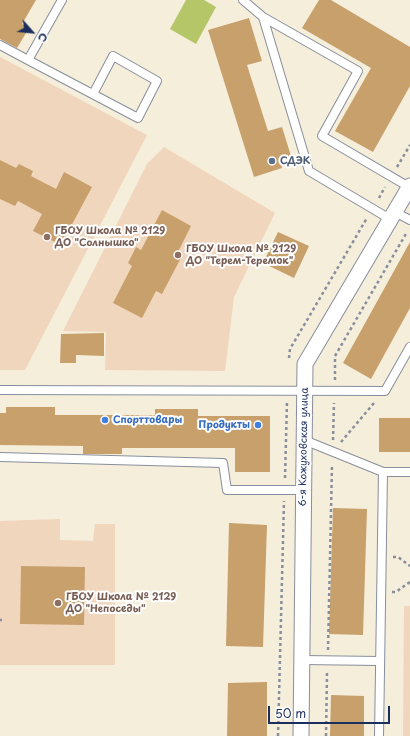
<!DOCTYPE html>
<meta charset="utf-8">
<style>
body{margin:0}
#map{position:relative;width:410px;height:736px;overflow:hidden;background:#f5eedb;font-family:"Playpen Sans",sans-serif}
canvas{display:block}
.north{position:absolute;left:12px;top:12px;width:40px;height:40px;-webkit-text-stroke:3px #fff;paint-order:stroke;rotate:117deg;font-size:11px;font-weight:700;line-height:16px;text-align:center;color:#1b2f5e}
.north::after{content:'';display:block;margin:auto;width:14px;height:18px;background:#1b2f5e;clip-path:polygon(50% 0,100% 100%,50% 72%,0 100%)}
.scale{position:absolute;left:268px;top:706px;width:122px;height:18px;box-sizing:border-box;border:2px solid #1b2f5e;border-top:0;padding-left:5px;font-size:12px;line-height:14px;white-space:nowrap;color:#1b2f5e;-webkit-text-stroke:3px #fff;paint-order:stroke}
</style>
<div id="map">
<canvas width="410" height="736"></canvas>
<div class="north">С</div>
<div class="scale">50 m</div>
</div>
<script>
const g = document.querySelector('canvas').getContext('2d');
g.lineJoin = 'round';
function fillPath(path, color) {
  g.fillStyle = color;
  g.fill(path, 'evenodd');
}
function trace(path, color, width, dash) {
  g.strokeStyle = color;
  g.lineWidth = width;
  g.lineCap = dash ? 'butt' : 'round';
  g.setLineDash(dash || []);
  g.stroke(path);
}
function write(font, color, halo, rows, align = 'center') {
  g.font = font + ' "Playpen Sans",sans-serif';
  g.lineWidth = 4;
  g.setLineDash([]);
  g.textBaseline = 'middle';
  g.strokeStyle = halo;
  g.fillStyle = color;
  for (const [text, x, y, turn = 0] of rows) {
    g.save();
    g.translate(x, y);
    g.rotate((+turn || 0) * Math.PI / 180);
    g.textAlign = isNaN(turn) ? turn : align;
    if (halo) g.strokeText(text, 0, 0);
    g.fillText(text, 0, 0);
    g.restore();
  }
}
fillPath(new Path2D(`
 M0,57L147,135L25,370H0Z
 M164,147L275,213L234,297L225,371L105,370L106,332L63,331L147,164Z
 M60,519V540L93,541L95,524H115V665H0V521Z
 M404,606H410V736H403Z`), '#f0d6bc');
fillPath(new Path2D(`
 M186,0H204L216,7L196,44L170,29Z`), '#b5c669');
fillPath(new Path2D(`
 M0,0H36L22,24L29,28L17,48L0,39Z
 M319,0H331L410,47V86L373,152L335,131L371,68L302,28Z
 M249,18L262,61L247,65L268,131L282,127L291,156L280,160L282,168L254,177L208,30Z
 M0,160L16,168L19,164L33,171L31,176L56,189L64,172L92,187L61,245L33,231L42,214L18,201L15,206L0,199Z
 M162,210L191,226L178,252L183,254L162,294L156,291L142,318L113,303L132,266L128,263L136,247L141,250Z
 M278,232L309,246L294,278L263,263Z
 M410,242V308L371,379L343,363Z
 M104,333V356L76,355V363H60L61,334Z
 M6,407H55V415H155V409H198V416H270V472H235V448H122V454H83V446L0,445V413H6Z
 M379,418H410V452H379Z
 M333,508L367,509L363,635L329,634Z
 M229,523L267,525L263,647L226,646Z
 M21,566L85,567L84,625L20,624Z
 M267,682V736H227L228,683Z
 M331,695L364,696V736H330Z`), '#c8a06c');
const service = new Path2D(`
 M243,0L263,17L309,171L390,219
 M263,17L358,71L322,136L409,187
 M0,45L28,60L62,0
 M28,60L138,118L157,81L113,56L93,94
 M395,212L410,220
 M0,390L385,391L410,347
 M304,440L383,472H410
 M0,457L223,463L227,490H304
 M302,660L380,661
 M379,736L383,472`);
const minor = new Path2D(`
 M301,736L305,364L410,186`);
trace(service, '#888e9c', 10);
trace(minor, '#888e9c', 17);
trace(new Path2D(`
 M397,167L410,145
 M379,198L385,187
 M289,358L290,349L367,218
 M335,380V356L407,232
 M333,440L334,403
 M341,442L374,403
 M285,478L287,401
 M393,557H398L410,566
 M392,592H396L410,582
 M0,620H2
 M328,650L332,465
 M278,736L284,501
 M326,736L327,673`), '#888e9c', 2.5, [3, 3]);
trace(service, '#fff', 8);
trace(minor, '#fff', 15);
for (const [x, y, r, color] of [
 [272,161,4,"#5c6f8a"],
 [47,237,4,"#8d6e63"],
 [178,255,4,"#8d6e63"],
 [105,420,4,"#3f7fe0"],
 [258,425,4,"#3f7fe0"],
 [58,603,4,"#8d6e63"]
]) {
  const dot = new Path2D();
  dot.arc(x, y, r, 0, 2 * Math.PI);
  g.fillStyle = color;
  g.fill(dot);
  trace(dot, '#fff', 1.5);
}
write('bold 10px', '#4e5e75', '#fff', [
 ["СДЭК",280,161]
], 'left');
write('bold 10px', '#785e54', '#fff', [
 ["ГБОУ Школа № 2129",55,231],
 ["ДО \"Солнышко\"",55,243],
 ["ГБОУ Школа № 2129",186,249],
 ["ДО \"Терем-Теремок\"",186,261],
 ["ГБОУ Школа № 2129",66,597],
 ["ДО \"Непоседы\"",66,609]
], 'left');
write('bold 10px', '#366cbe', '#fff', [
 ["Спорттовары",113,420],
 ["Продукты",250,425,"right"]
], 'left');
write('10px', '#1b2f5e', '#fff', [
 ["6-я Кожуховская улица",304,447,-89]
]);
</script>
